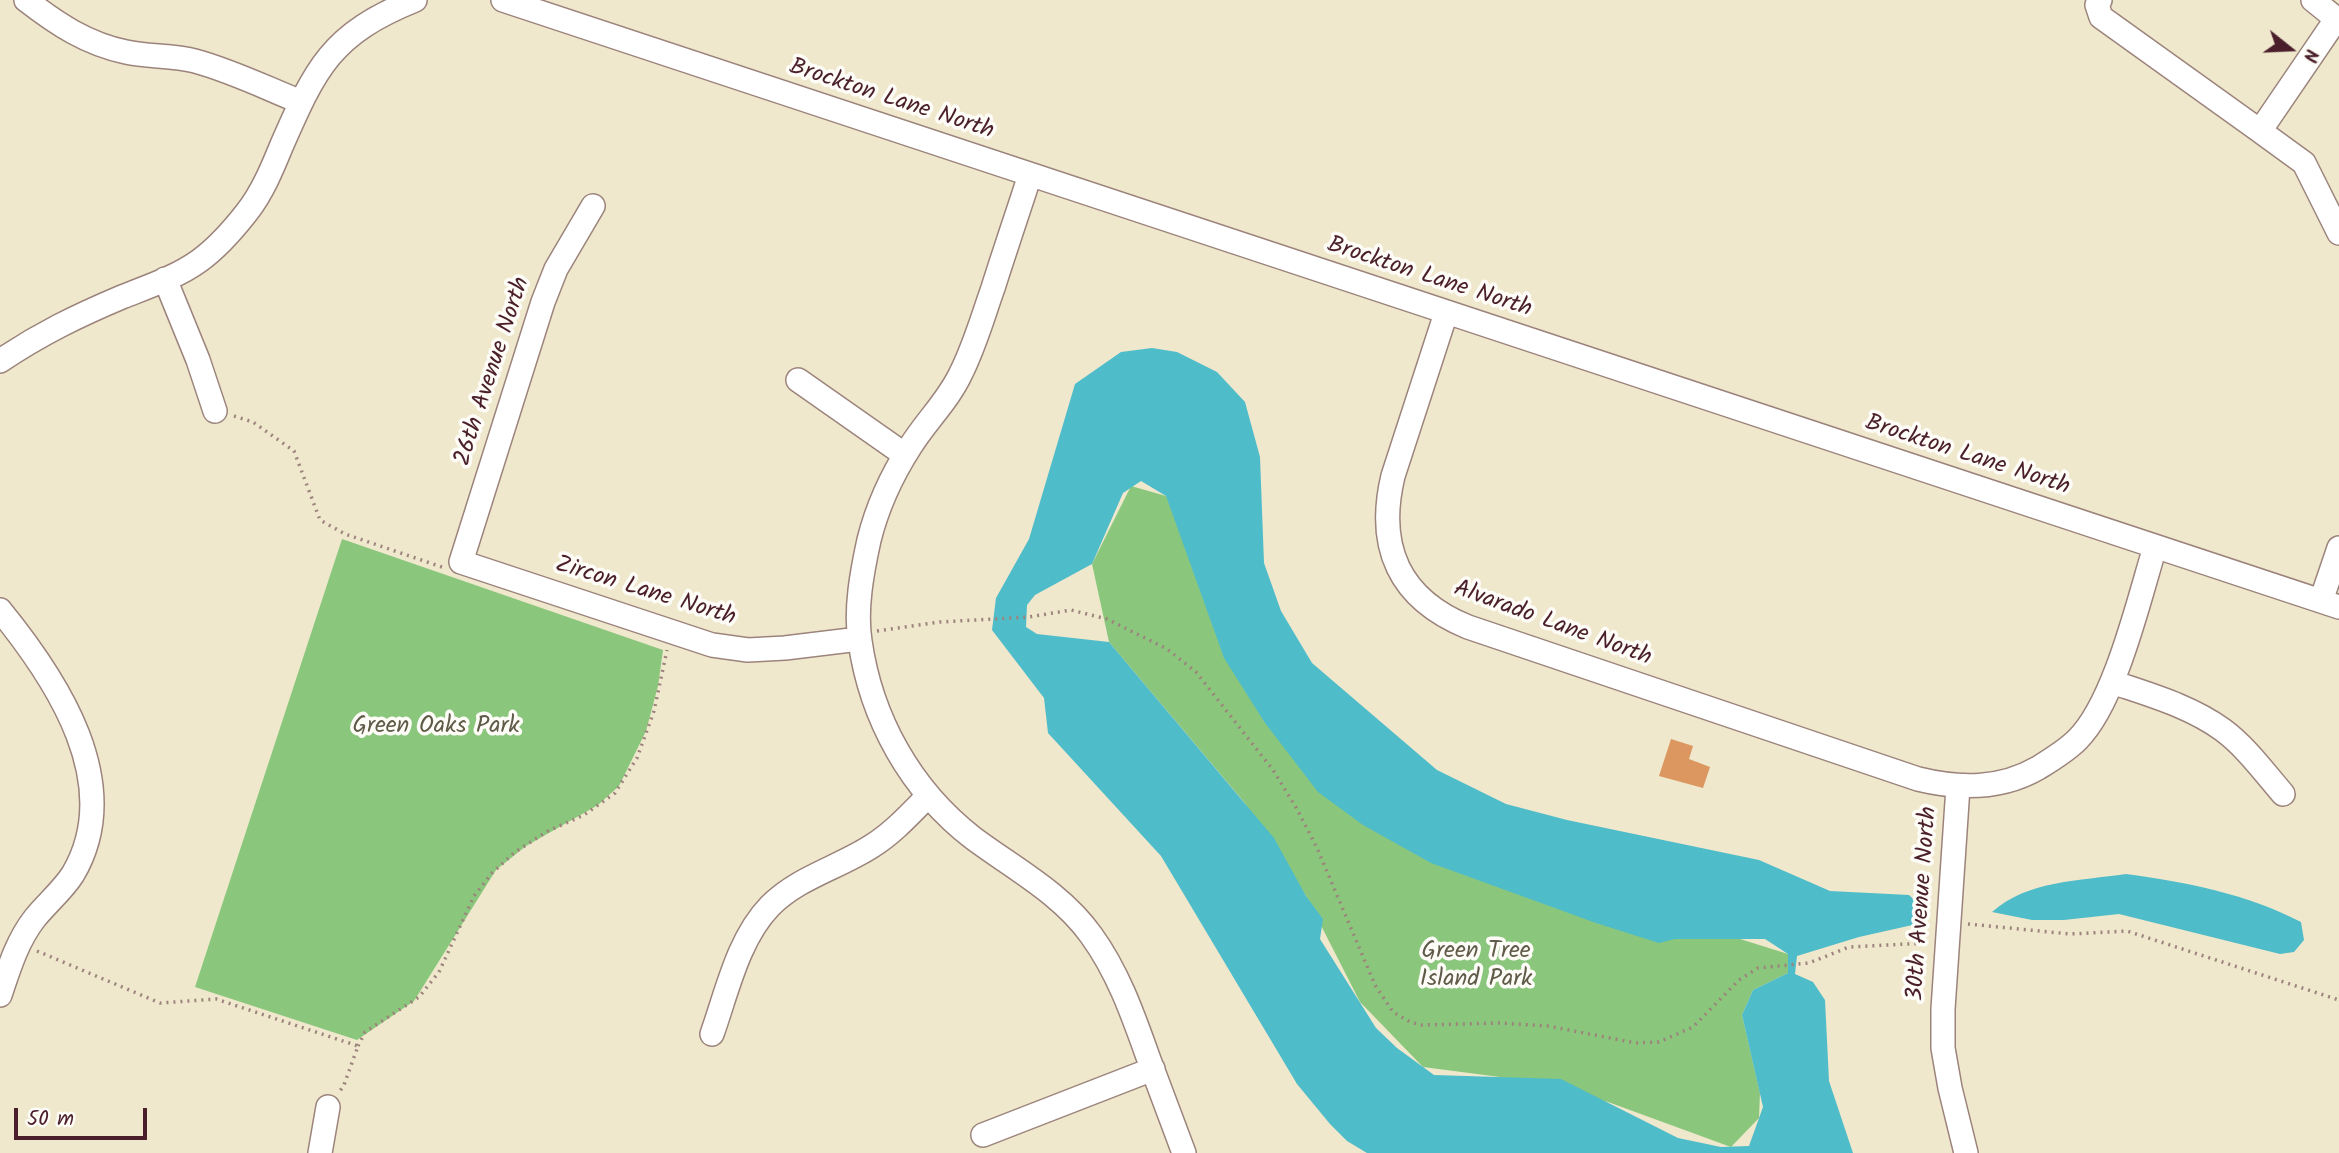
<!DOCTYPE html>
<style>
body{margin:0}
#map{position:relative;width:2339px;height:1153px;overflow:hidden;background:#efe8cd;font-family:Kalam,sans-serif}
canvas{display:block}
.north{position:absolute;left:2255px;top:14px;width:70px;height:70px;-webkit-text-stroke:5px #fdfcf7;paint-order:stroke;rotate:108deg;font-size:19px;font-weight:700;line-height:28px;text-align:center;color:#4a1f2b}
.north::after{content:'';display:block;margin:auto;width:24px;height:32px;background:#4a1f2b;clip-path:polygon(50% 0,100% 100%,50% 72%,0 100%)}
.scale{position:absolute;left:14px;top:1108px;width:133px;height:32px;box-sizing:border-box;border:4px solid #4a1f2b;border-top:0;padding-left:9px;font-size:21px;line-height:24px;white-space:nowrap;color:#4a1f2b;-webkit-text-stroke:5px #fdfcf7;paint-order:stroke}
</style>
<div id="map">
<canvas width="2339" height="1153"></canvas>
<div class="north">N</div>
<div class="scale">50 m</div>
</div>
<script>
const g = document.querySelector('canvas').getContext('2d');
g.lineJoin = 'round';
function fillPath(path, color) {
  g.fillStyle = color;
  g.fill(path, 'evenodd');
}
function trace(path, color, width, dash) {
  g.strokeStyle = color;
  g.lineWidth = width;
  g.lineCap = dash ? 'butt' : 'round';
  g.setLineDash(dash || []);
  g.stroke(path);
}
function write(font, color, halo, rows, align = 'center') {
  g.font = font + ' Kalam,sans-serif';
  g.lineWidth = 7;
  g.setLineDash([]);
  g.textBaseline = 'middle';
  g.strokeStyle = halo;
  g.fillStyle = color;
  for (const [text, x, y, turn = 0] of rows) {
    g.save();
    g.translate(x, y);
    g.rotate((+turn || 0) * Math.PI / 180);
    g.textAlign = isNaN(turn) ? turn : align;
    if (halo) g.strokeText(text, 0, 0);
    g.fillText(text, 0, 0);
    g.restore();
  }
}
fillPath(new Path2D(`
 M1131,486L1166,496L1354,818L1788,954V973L1753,990L1742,1015L1760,1093L1759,1118L1731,1147L1608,1102L1500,1077L1423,1067L1360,1002L1306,896L1244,802L1109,642L1092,564Z
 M342,539L663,650L658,686L646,731L619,786L598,805L526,846L496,870L414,1001L357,1040L195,987Z`), '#8ac77d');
fillPath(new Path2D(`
 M1152,348L1177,352L1217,372L1245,402L1260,457L1264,563L1281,611L1312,663L1437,770L1506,804L1567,820L1759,860L1830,891L1909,895L1922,907L1917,924L1859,937L1797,956L1795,974L1813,982L1825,1000L1829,1081L1853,1153H1367L1347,1141L1330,1124L1297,1084L1161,856L1048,733L1044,698L992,630L996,598L1029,539L1075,384L1121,352ZM1141,481L1166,496L1224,658L1265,723L1318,792L1363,825L1431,863L1596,923L1659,943L1675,939H1765L1788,954V973L1753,990L1742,1015L1763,1107L1749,1146L1721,1147L1678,1138L1561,1079L1434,1075L1397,1048L1376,1028L1320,939L1323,919L1306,896L1274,838L1109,642L1037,634L1026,627L1027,605L1035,595L1092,564L1123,493Z
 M2126,874C2186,882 2247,894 2301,922L2304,940L2294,952L2280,954L2119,914L2064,920H2032L1992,912C2028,880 2080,881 2126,874Z`), '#4fbcc9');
fillPath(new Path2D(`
 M1671,739L1693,746L1689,759L1710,767L1703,788L1659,776Z`), '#db975f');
const minor = new Path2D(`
 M26,0C57,24 87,44 126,52C148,57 173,55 195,61C232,71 266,88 301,102
 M503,0L2339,607
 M2100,0L2097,5L2101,17L2260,131
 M2313,0L2339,21
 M2337,18L2260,131L2304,163L2339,233
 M1030,175C1018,212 1005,250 993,288C983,316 975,345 961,373C948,401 926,421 910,447C892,475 877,508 869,540C862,572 855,609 860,641C871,719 911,790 973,838C1013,868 1061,893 1091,935C1118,972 1133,1015 1148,1057C1160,1089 1172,1121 1184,1153
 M593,206L556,269L543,302L461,562L712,645L748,650L785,648L859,639
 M165,279L198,360L215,411
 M1446,313L1393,476C1376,547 1399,599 1468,627L1918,779C1959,789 2000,790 2038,768C2051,760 2066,751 2077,740C2115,703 2139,599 2155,547
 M0,361C40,334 77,316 122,297C147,287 177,277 199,261C217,248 233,230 247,212C262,193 272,169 281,147C316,67 331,34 415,0
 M798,380L905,455
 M2321,601L2339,548
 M0,610C57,680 126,784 73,874C63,890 47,903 35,918C17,941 9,968 0,995
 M2112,682C2150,695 2190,706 2223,730C2246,747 2264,772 2283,794
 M1958,787L1943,1009V1048L1950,1088L1966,1153
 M712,1034C727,992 738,939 770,906C799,877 838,868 872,846C893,833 910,814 928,796
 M983,1135L1153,1069
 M320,1153L328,1107`);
trace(minor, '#9c847c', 26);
trace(new Path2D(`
 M234,416L253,422L294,451L320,520L345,534L442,567
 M877,631L940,622L1029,617L1071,610L1107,619L1167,649L1196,672L1273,770L1297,809L1317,848L1375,985L1393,1012L1410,1022L1422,1025L1499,1023L1548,1026L1636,1043L1659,1042L1693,1027L1739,980L1758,968L1809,963L1849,947L1927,943
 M1968,924L2070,934L2127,931L2339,1000
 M37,951L160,1003L216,999L358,1046L344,1085L340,1091
 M358,1046L365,1032L419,997L439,972L474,896L492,873L515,852L548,831L584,815L615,793L637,758L654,711L667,650`), '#9c847c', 3.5, [2, 5]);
trace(minor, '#fff', 23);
write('24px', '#4a1f2b', '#fdfcf7', [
 ["Brockton Lane North",891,101,18],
 ["Brockton Lane North",1429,279,18],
 ["26th Avenue North",494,372,-72],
 ["Brockton Lane North",1967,457,18],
 ["Zircon Lane North",645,593,17],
 ["Alvarado Lane North",1552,625,20],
 ["30th Avenue North",1924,904,-86]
]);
write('24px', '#605a48', '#fdfcf7', [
 ["Green Oaks Park",436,728],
 ["Green Tree",1476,953],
 ["Island Park",1476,981]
]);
</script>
